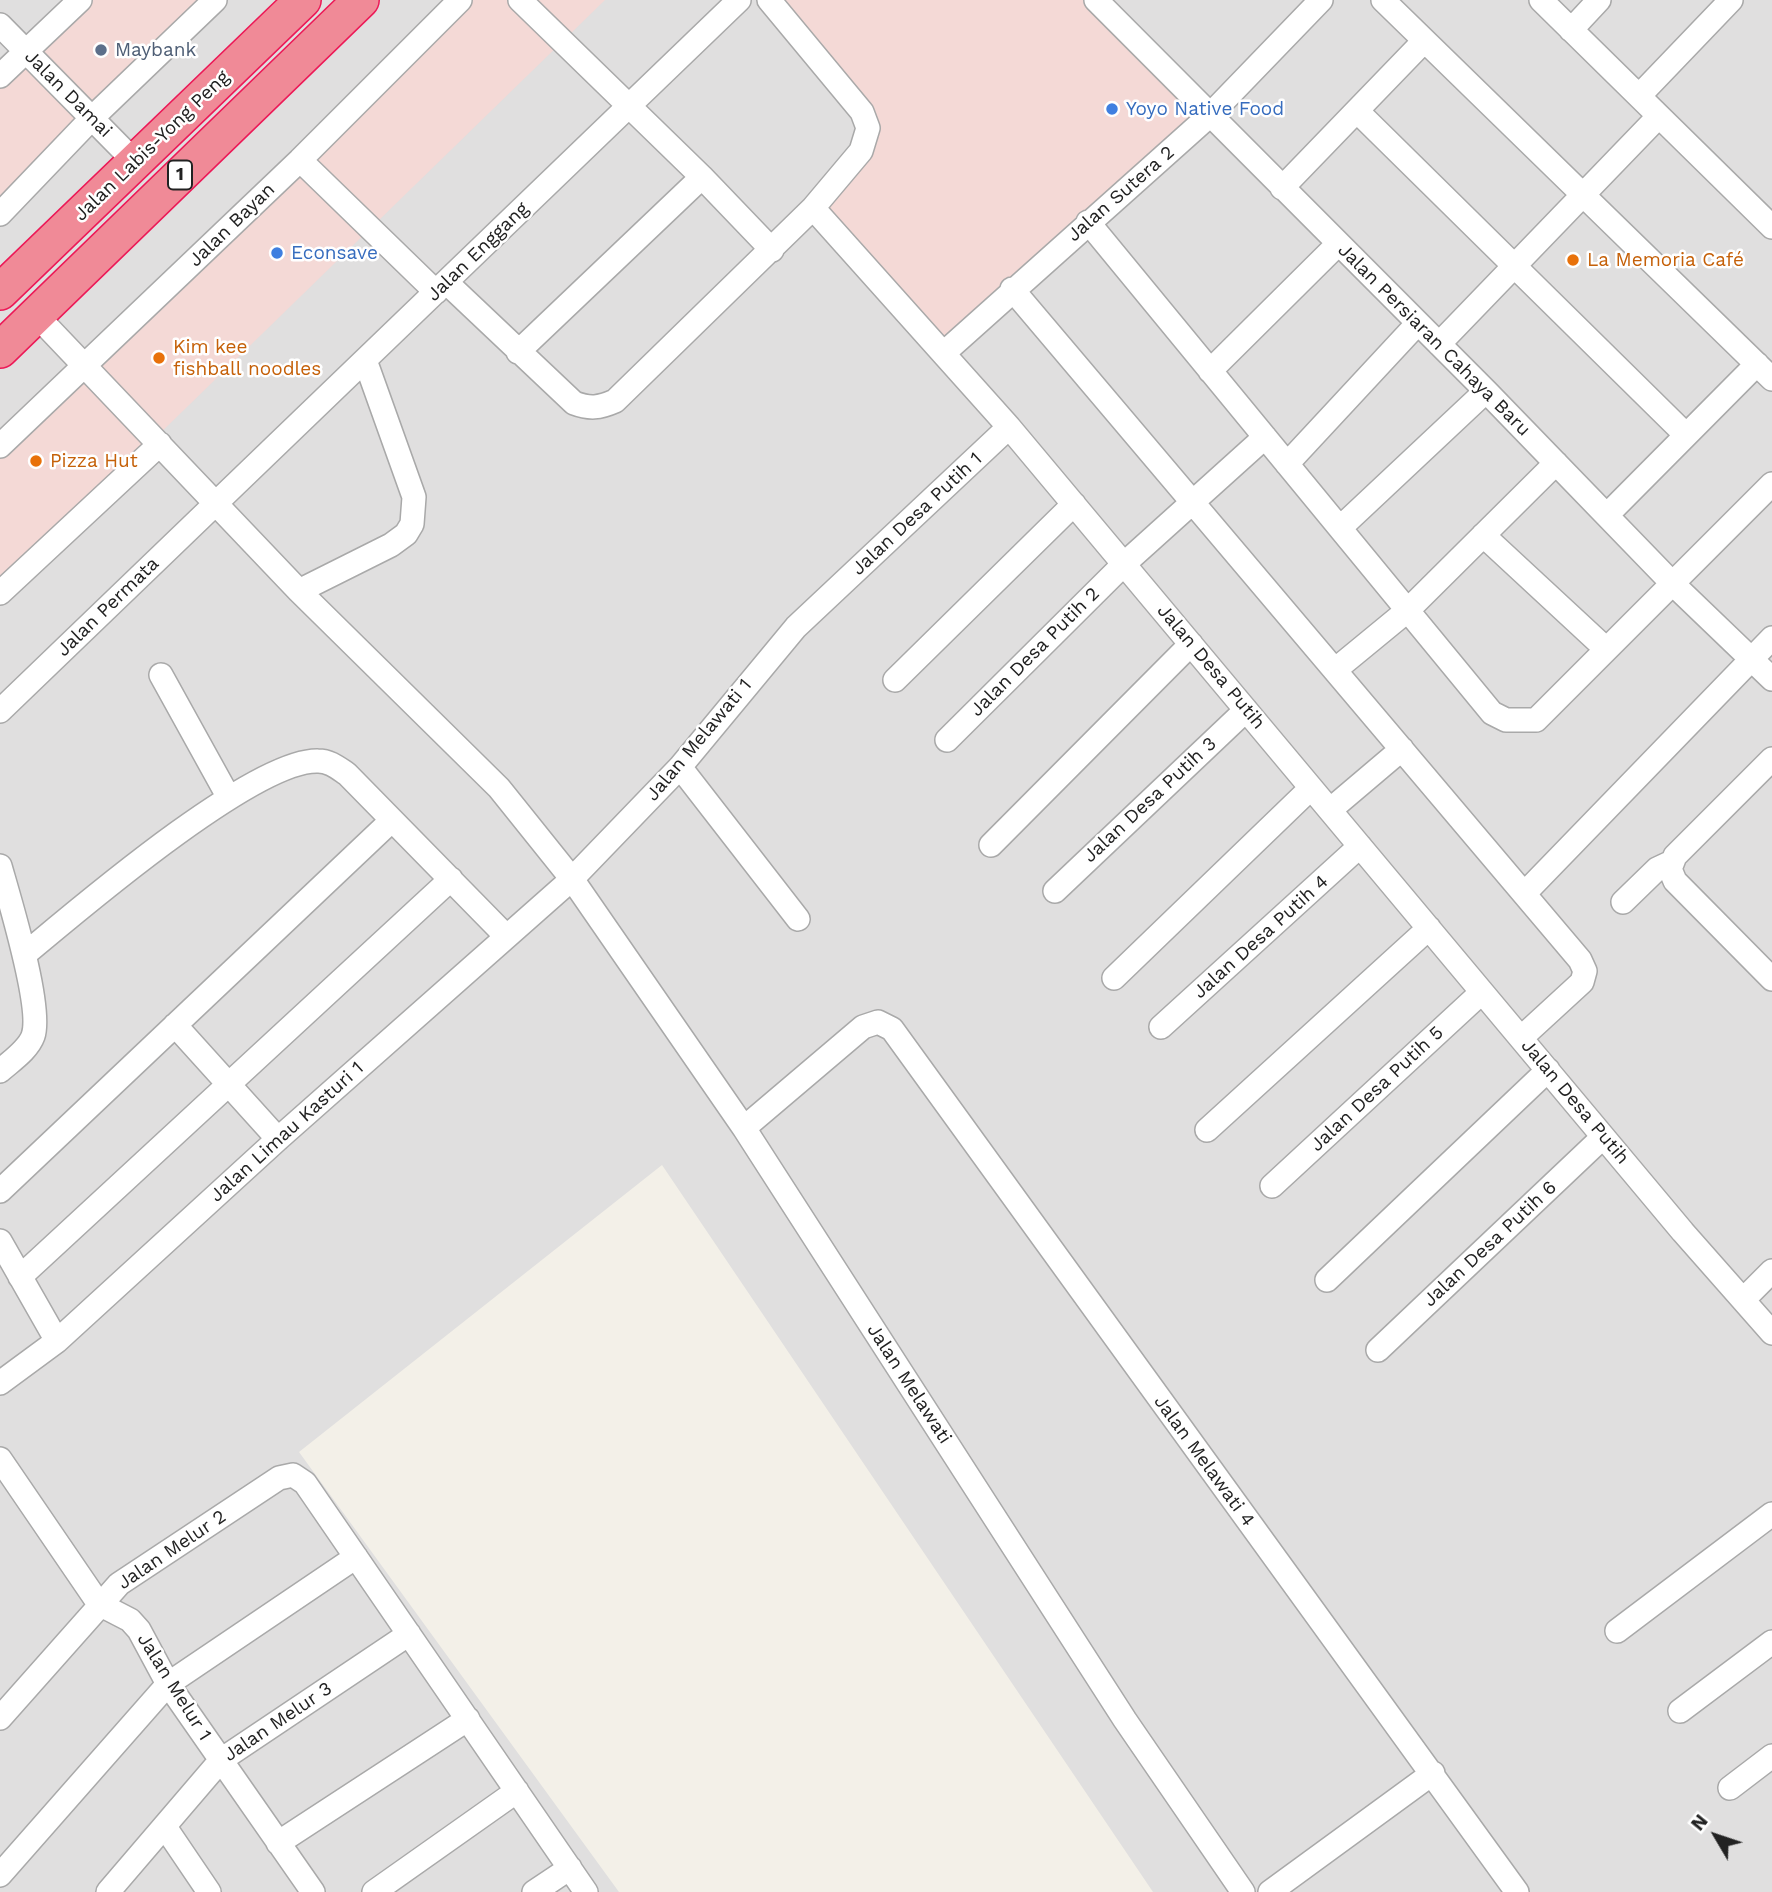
<!DOCTYPE html>
<meta charset="utf-8">
<style>
body{margin:0}
#map{position:relative;width:1772px;height:1892px;overflow:hidden;background:#f3f0e8;font-family:"Work Sans",sans-serif}
canvas{display:block}
.north{position:absolute;left:1681px;top:1801px;width:70px;height:70px;-webkit-text-stroke:5px #fff;paint-order:stroke;rotate:309deg;font-size:19px;font-weight:700;line-height:28px;text-align:center;color:#222}
.north::after{content:'';display:block;margin:auto;width:24px;height:32px;background:#222;clip-path:polygon(50% 0,100% 100%,50% 72%,0 100%)}
</style>
<div id="map">
<canvas width="1772" height="1892"></canvas>
<div class="north">N</div>
</div>
<script>
const g = document.querySelector('canvas').getContext('2d');
g.lineJoin = 'round';
function fillPath(path, color) {
  g.fillStyle = color;
  g.fill(path, 'evenodd');
}
function trace(path, color, width, dash) {
  g.strokeStyle = color;
  g.lineWidth = width;
  g.lineCap = dash ? 'butt' : 'round';
  g.setLineDash(dash || []);
  g.stroke(path);
}
function write(font, color, halo, rows, align = 'center') {
  g.font = font + ' "Work Sans",sans-serif';
  g.lineWidth = 5;
  g.setLineDash([]);
  g.textBaseline = 'middle';
  g.strokeStyle = halo;
  g.fillStyle = color;
  for (const [text, x, y, turn = 0] of rows) {
    g.save();
    g.translate(x, y);
    g.rotate((+turn || 0) * Math.PI / 180);
    g.textAlign = isNaN(turn) ? turn : align;
    if (halo) g.strokeText(text, 0, 0);
    g.fillText(text, 0, 0);
    g.restore();
  }
}
fillPath(new Path2D(`
 M0,0H1772V1892H1153L662,1165L299,1452L619,1892H0Z`), '#e0dfdf');
fillPath(new Path2D(`
 M73,0H225L0,223V70Z
 M449,0H605L148,445L0,582V435Z
 M778,0H1084L1194,114L942,338L823,208L877,134Z`), '#f4d9d6');
const minor = new Path2D(`
 M520,0L702,177L772,250
 M769,0L862,112L868,128L861,151L813,208L1009,427L1683,1232L1772,1333
 M1096,0L1486,391L1672,583L1772,679
 M1383,0L1772,379
 M1541,0L1772,227
 M0,25L136,163
 M1571,30L1599,0
 M0,76L80,0
 M1639,96L1731,0
 M1357,111L1686,435
 M300,160L436,292
 M1282,188L1424,41
 M0,214L92,118L215,0
 M1088,222L1492,713L1506,720H1536L1772,484
 M446,282L574,403C590,409 599,408 615,401L813,208
 M1012,289L1580,960L1585,971L1582,982L1521,1038
 M37,316L299,591L499,788L572,879L744,1128L1125,1720L1243,1892
 M1439,344L1659,116
 M518,352L702,177
 M945,352L1209,116L1321,0
 M1210,371L1338,244
 M0,446L300,160L460,0
 M1287,464L1418,323
 M1607,515L1757,364
 M1340,528L1486,391
 M1483,535L1606,649
 M299,591L391,545L406,534L412,524L414,497L365,360
 M0,593L160,444
 M1335,670L1408,610L1556,463
 M161,675L229,798
 M895,680L1074,504
 M0,711L739,0
 M947,740L1124,564L1265,437
 M1772,759L1675,856L1670,869L1675,881L1772,979
 M680,767L798,919
 M1330,810L1402,749
 M991,845L1191,644
 M0,866C9,898 43,1008 33,1036C28,1050 11,1061 0,1071
 M1055,891L1246,710
 M1524,894L1772,638
 M1623,902L1657,869L1672,862
 M24,955C78,910 254,759 318,761C330,761 338,768 347,774L506,936
 M1114,978L1311,788
 M175,1025L278,1139
 M1161,1027L1360,846
 M744,1128L863,1027L878,1022L892,1029L1517,1892
 M1207,1130L1429,928
 M1272,1186L1482,992
 M0,1191L391,821
 M0,1241L57,1341
 M20,1277L451,879
 M1327,1280L1548,1070
 M1743,1300L1772,1271
 M1378,1350L1603,1137
 M0,1383L57,1341L278,1139L572,879L680,767L796,627L1009,427
 M0,1459L99,1604L130,1620L139,1630L168,1684L313,1892
 M1617,1631L1772,1514
 M1680,1711L1772,1642
 M0,1718L119,1584L279,1478L293,1475L305,1483L586,1892
 M1730,1788L1772,1756
 M165,1827L209,1892
 M278,1843L468,1719
 M0,1875L168,1684L356,1557
 M108,1892L221,1760L409,1634
 M374,1892L517,1791
 M534,1892L570,1868
 M1270,1892L1433,1773`);
const highway = new Path2D(`
 M0,292L303,0
 M0,350L361,0`);
trace(minor, '#a9a9a9', 26);
trace(highway, '#ec1957', 38);
trace(minor, '#fff', 23);
trace(highway, '#f08a97', 35);
for (const [x, y, r, color] of [
 [101,50,7,"#5c6f8a"],
 [1112,109,7,"#3f7fe0"],
 [277,253,7,"#3f7fe0"],
 [1573,260,7,"#e8710a"],
 [159,358,7,"#e8710a"],
 [36,461,7,"#e8710a"]
]) {
  const dot = new Path2D();
  dot.arc(x, y, r, 0, 2 * Math.PI);
  g.fillStyle = color;
  g.fill(dot);
  trace(dot, '#fff', 2.5);
}
for (const [x, y, w] of [
 [180,175,24]
]) {
  const box = new Path2D();
  box.roundRect(x - w / 2, y - 14.5, w, 29, 5);
  g.fillStyle = '#fff';
  g.fill(box);
  trace(box, '#222', 2);
}
write('bold 18px', '#222', null, [
 ["1",180,175]
]);
write('19px', '#4e5e75', '#fff', [
 ["Maybank",115,50]
], 'left');
write('19px', '#222', '#fff', [
 ["Jalan Damai",68,94,45],
 ["Jalan Labis-Yong Peng",152,146,-44],
 ["Jalan Sutera 2",1121,194,-41],
 ["Jalan Bayan",232,225,-44],
 ["Jalan Enggang",478,252,-44],
 ["Jalan Persiaran Cahaya Baru",1434,340,45],
 ["Jalan Desa Putih 1",917,514,-43],
 ["Jalan Permata",108,607,-44],
 ["Jalan Desa Putih 2",1035,652,-45],
 ["Jalan Desa Putih",1211,667,50],
 ["Jalan Melawati 1",699,740,-50],
 ["Jalan Desa Putih 3",1150,800,-43],
 ["Jalan Desa Putih 4",1261,937,-42],
 ["Jalan Desa Putih 5",1377,1089,-43],
 ["Jalan Desa Putih",1575,1102,50],
 ["Jalan Limau Kasturi 1",287,1132,-42],
 ["Jalan Desa Putih 6",1490,1244,-43],
 ["Jalan Melawati",909,1384,57],
 ["Jalan Melawati 4",1204,1461,54],
 ["Jalan Melur 2",172,1550,-34],
 ["Jalan Melur 1",174,1687,58],
 ["Jalan Melur 3",278,1722,-34]
]);
write('19px', '#366cbe', '#fff', [
 ["Yoyo Native Food",1126,109],
 ["Econsave",291,253]
], 'left');
write('19px', '#c56008', '#fff', [
 ["La Memoria Café",1587,260],
 ["Kim kee",173,347],
 ["fishball noodles",173,369],
 ["Pizza Hut",50,461]
], 'left');
</script>
